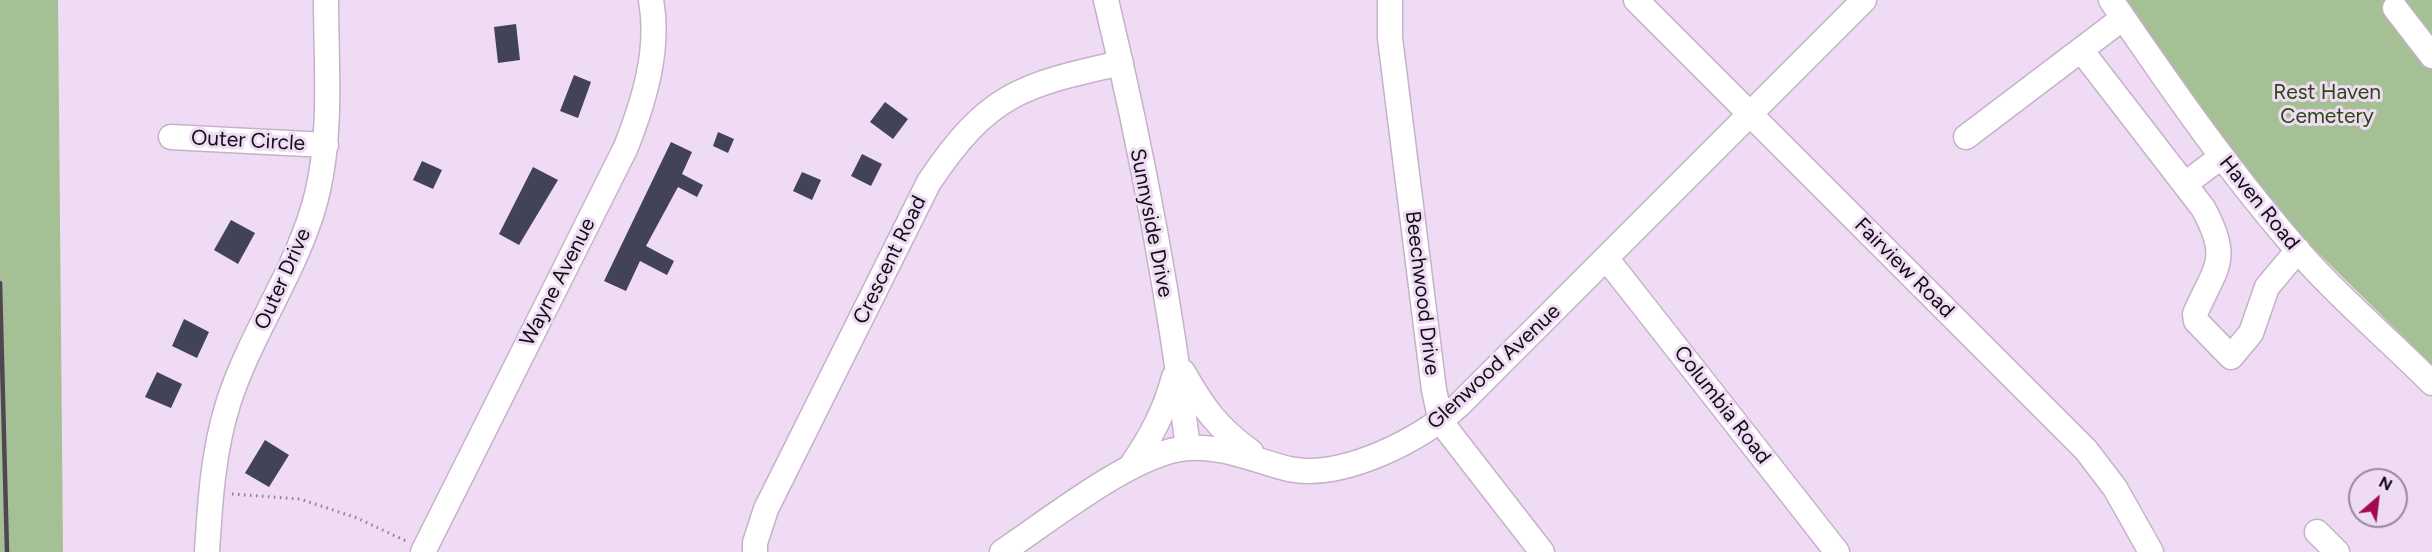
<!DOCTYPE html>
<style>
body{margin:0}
#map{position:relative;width:2432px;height:552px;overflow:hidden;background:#efdbf3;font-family:Figtree,sans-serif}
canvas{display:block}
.north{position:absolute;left:2348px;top:468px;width:60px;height:60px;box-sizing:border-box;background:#efdbf3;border:2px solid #97899a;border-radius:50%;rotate:28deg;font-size:16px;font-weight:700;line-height:24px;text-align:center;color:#130d15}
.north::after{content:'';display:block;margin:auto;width:21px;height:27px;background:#a10b4d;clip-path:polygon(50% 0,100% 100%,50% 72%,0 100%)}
</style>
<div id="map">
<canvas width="2432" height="552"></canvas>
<div class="north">N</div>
</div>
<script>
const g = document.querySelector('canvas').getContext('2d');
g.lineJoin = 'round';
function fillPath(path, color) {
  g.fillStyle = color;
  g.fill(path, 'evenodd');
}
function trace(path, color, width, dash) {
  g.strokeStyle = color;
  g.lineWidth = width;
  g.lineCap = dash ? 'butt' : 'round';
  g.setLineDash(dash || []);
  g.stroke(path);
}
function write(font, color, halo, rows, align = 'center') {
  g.font = font + ' Figtree,sans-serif';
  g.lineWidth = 6;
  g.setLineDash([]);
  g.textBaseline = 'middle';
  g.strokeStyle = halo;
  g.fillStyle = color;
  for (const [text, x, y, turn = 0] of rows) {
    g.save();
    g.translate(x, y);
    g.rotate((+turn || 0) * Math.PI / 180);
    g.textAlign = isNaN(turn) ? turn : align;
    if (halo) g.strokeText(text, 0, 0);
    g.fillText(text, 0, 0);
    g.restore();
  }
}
fillPath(new Path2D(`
 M0,0H58L63,552H0Z
 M2123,0H2432V365L2296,231L2229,151Z`), '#a5c094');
fillPath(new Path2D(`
 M516,24L520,60L498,63L494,27Z
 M574,75L591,82L578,118L560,111Z
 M885,102L908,119L893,139L870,122Z
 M718,132L734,139L728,153L713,146Z
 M671,142L692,152L682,174L703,185L697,197L678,187L646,246L674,261L667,275L640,261L626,291L604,281Z
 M862,154L882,164L871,186L851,176Z
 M422,161L442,170L433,189L413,180Z
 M533,167L558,180L519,245L499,234Z
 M802,172L821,180L812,200L793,191Z
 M231,220L255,233L238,264L214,250Z
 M184,319L209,332L197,358L172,346Z
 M157,372L182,384L171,408L145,397Z
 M265,440L289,455L269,487L245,473Z`), '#424259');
const minor = new Path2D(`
 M1106,0C1141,146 1170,299 1188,448
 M1390,0V38L1434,390L1441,422L1542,552
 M1636,0L2086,450L2115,488L2151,552
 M2111,0C2167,82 2223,163 2287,238C2331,291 2384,335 2432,383
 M2395,8L2432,56
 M2081,50L2203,208C2232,261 2215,267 2195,314L2196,321L2231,357L2251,333L2267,287L2298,250
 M171,137L326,145
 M1966,137L2123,18
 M2185,184L2221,157
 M1606,258L1837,552
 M1183,372C1204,409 1217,427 1251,452
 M1131,466C1151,437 1165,411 1174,377
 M2317,532L2337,552
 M207,552C210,502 213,452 228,404C250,333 302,263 318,190C332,128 326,63 326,0
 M423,552L626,147C644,101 660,50 651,0
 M755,552V543L766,509L929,182C988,94 1021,85 1121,63
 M1002,552C1049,521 1132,453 1187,448C1222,445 1256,461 1289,469C1342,480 1421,440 1459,405L1864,0`);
trace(minor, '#c5b2c9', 27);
trace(new Path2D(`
 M232,494L300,499L357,518L406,541`), '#8c7f90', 3, [1.5, 4.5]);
trace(minor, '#fff', 24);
trace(new Path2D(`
 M0,283L7,552`), '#4f4652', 4.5);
write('21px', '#294711', '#efdbf3', [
 ["Rest Haven",2327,93],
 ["Cemetery",2327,117]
]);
write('21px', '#130d15', '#efdbf3', [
 ["Outer Circle",248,141,3],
 ["Haven Road",2259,203,51],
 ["Sunnyside Drive",1151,223,79],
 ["Crescent Road",890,260,-64],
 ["Fairview Road",1904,268,45],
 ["Outer Drive",283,279,-66],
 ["Wayne Avenue",558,282,-63],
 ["Beechwood Drive",1422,293,83],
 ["Glenwood Avenue",1494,367,-43],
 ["Columbia Road",1722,405,52]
]);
</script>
